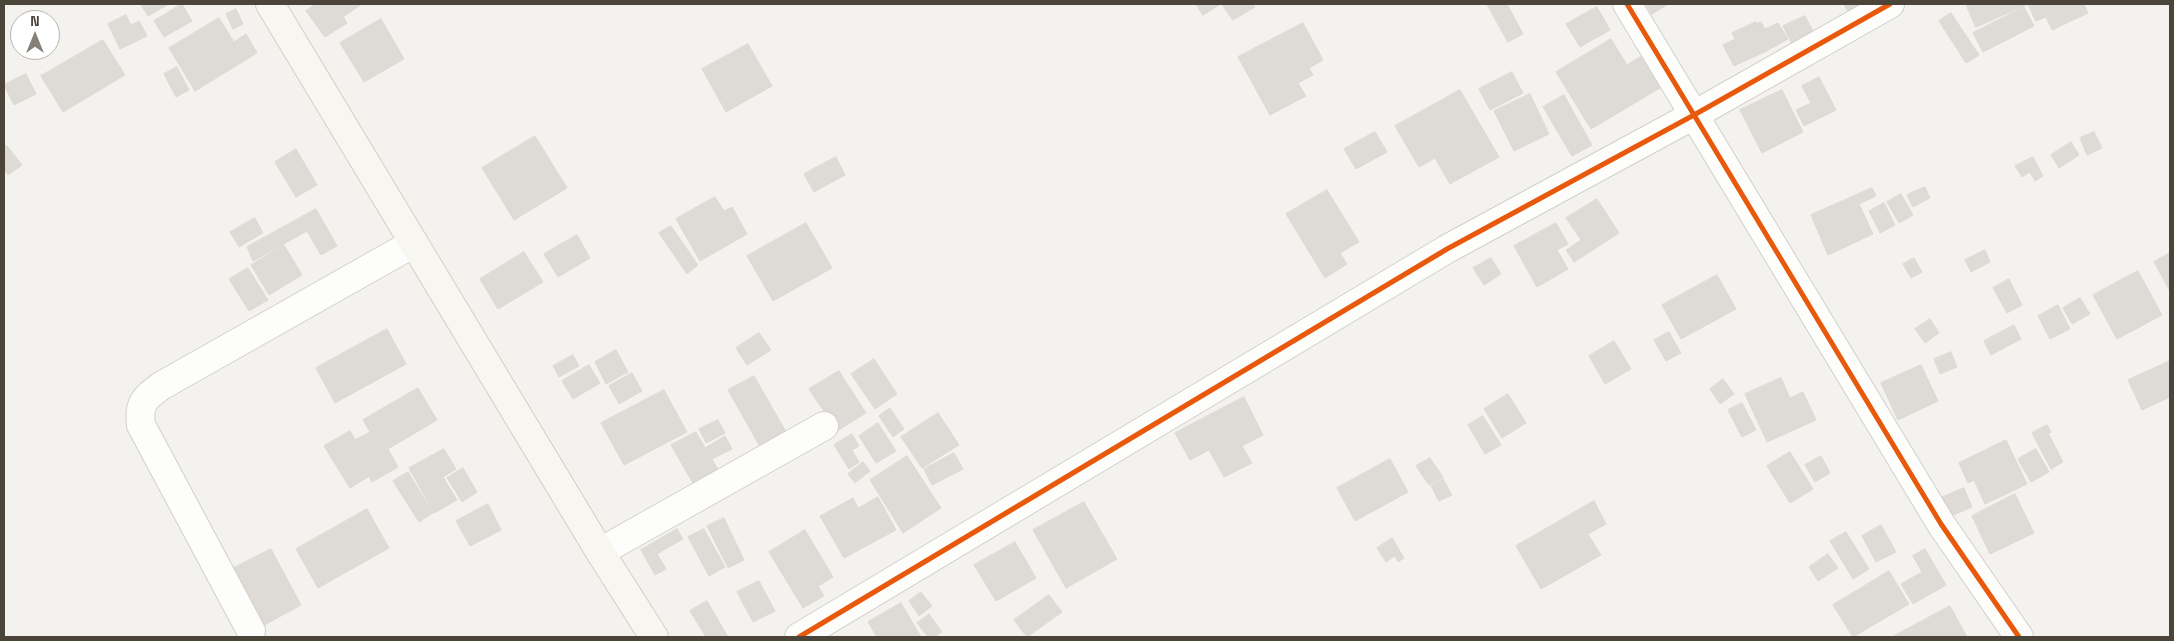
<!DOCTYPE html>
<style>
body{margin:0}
#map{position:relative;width:2174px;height:641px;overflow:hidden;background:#f4f2ee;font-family:"Space Grotesk",sans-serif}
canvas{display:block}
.frame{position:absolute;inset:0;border:5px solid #4b4439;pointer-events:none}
.north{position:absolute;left:10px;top:10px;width:50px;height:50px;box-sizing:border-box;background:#fff;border:1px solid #b7b4b0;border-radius:50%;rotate:0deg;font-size:14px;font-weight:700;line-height:20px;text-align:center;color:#4b4439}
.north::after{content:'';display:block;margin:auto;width:18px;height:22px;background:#868178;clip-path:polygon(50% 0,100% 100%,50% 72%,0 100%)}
</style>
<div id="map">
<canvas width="2174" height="641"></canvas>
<div class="frame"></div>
<div class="north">N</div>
</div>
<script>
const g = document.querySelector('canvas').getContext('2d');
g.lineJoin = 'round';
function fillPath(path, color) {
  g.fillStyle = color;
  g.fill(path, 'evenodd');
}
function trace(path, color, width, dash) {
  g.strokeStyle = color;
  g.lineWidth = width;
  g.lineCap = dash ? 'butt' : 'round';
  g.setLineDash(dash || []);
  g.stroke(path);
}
const building = new Path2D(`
 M141,4H169L148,16Z
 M182,4L192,21L164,37L154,21Z
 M316,4H362L343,17L347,23L325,37L306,11Z
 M1196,4H1221L1203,15Z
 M1222,4H1253L1255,7L1233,20Z
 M1487,4H1507L1523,34L1508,42Z
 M1646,4H1668L1652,14Z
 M1844,4H1860L1848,11Z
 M1966,4H2026V5L1976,27Z
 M2028,4H2084L2088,13L2052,30L2046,17L2036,21Z
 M1597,7L1610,30L1580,47L1566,24Z
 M2024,7L2034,26L1983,52L1973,33Z
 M236,9L243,24L233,29L226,14Z
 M1951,13L1979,55L1966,63L1939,21Z
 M126,15L131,25L139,21L147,36L120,49L108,24Z
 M1805,16L1814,33L1792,44L1783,26Z
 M219,18L234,42L246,34L257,53L195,91L169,48Z
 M381,19L404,59L364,82L340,43Z
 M1756,22L1769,50L1734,66L1723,45L1735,39L1732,33Z
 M1761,22L1765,29L1778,23L1788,39L1770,49L1757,24Z
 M1303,23L1323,60L1309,68L1313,75L1298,83L1306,96L1270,115L1238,57Z
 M1611,39L1627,65L1641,56L1660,88L1591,129L1556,72Z
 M103,40L125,75L63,112L41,76Z
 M748,44L772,86L726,112L702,69Z
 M177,67L189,90L176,97L164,74Z
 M1512,72L1523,93L1490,110L1479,89Z
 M26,74L36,94L14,105L4,85Z
 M1819,77L1836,110L1804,126L1796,110L1811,103L1802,86Z
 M1460,90L1499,157L1450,184L1435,158L1419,167L1395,126Z
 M1782,90L1803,132L1762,153L1740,110Z
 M1530,94L1549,134L1514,151L1494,111Z
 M1564,95L1592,145L1572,156L1543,107Z
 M1375,132L1387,152L1356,169L1344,149Z
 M2094,132L2102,148L2087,155L2080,138Z
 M535,136L567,188L514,220L482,168Z
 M2071,142L2079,155L2059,168L2051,155Z
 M7,146L22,165L8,175L4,169V148Z
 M296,149L317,185L296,197L275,162Z
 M836,157L845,175L814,192L804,174Z
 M2033,157L2043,176L2035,181L2030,172L2022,177L2015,166Z
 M1925,187L1930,198L1913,207L1907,195Z
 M1872,188L1876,196L1859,204L1873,234L1828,255L1811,215Z
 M1327,190L1359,242L1340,253L1347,264L1325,278L1286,214Z
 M1901,194L1913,215L1899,223L1887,202Z
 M715,197L724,211L732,207L747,234L700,261L676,219Z
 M1597,199L1619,233L1574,262L1566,250L1581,240L1566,218Z
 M1884,203L1895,225L1880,233L1869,211Z
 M316,209L337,246L321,255L307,231L253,261L247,247Z
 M255,218L263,233L239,247L230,232Z
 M806,223L832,268L773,301L747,256Z
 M1556,223L1568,244L1557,250L1568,269L1537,287L1514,246Z
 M671,226L698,265L687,274L659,233Z
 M577,235L590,258L558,277L544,254Z
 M284,245L302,275L269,295L251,265Z
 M1985,250L1990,262L1971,272L1965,260Z
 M524,252L543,282L498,309L480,279Z
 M2170,253V291L2154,262Z
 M1491,258L1501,274L1484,285L1473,268Z
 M1914,258L1922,272L1911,278L1903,264Z
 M248,268L268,300L249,311L229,279Z
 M2138,271L2162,315L2117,339L2093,295Z
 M1717,275L1736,309L1681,339L1662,305Z
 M2009,279L2022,305L2007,313L1993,288Z
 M2080,298L2090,314L2072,324L2063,308Z
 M2058,305L2070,329L2050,339L2038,316Z
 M1930,319L1939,333L1925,343L1915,329Z
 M2014,325L2021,339L1991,355L1984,341Z
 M387,329L406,364L335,403L316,368Z
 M1669,332L1681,353L1666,361L1654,340Z
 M759,333L771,350L747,365L736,348Z
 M1614,341L1631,369L1605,384L1589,356Z
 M616,350L628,372L606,384L595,362Z
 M1951,352L1957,367L1940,374L1934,359Z
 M573,355L579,366L559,377L553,366Z
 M874,359L897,394L875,409L851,374Z
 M2170,361V397L2142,410L2128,380Z
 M589,365L600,383L573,399L562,381Z
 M1921,365L1938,401L1898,420L1881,383Z
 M839,371L866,413L837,431L809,389Z
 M632,373L642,391L619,404L609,386Z
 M754,376L789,437L763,452L728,390Z
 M1781,378L1790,398L1803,392L1816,420L1767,442L1745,394Z
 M1723,379L1734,394L1720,404L1710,389Z
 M418,388L437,420L388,449L398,467L372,482L349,443L370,432L363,420Z
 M664,390L687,432L624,465L601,423Z
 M1508,394L1526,423L1502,438L1484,409Z
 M1244,397L1263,435L1242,446L1252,463L1224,477L1209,450L1190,460L1175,433Z
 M1742,403L1756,430L1742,437L1728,410Z
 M890,408L904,429L893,437L879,416Z
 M938,413L959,445L922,468L901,437Z
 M1483,416L1501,445L1485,454L1468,425Z
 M718,420L725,433L706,443L699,429Z
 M878,423L896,451L876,463L859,436Z
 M2047,425L2051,432L2048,433L2063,462L2051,469L2032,433Z
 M350,431L355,439L348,443L368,477L350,488L324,446Z
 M696,432L705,448L725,436L732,449L712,459L719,471L694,485L671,445Z
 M852,434L859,446L852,450L859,462L849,469L834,445Z
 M2006,440L2027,484L1985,504L1974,480L1968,483L1959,463Z
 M444,449L456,469L443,477L457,500L434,513L409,468Z
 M2036,449L2049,472L2031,482L2018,459Z
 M1790,452L1813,489L1790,503L1767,466Z
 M954,453L963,469L932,485L924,469Z
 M907,456L941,508L903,533L870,480Z
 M1821,456L1830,473L1815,482L1805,465Z
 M1430,458L1443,477L1429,485L1416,466Z
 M1390,459L1408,492L1355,521L1337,488Z
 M863,462L870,471L855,483L848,474Z
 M463,468L477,492L462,502L447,478Z
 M408,472L433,513L419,522L393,481Z
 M1443,479L1452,495L1439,501L1431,486Z
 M1964,488L1972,507L1942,520L1933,501Z
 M2015,494L2034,533L1990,554L1972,516Z
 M878,497L896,530L844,558L820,516L853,498L858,508Z
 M1594,501L1606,524L1588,534L1601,555L1541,589L1516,546Z
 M1084,502L1117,559L1066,588L1033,530Z
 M488,504L501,530L470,546L456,521Z
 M367,509L389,548L318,588L296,549Z
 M724,518L744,560L728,568L707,526Z
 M1881,525L1896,552L1876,562L1862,536Z
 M677,529L683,539L657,554L666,569L655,575L641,550Z
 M704,529L725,567L709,576L688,537Z
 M805,530L833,577L818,586L824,596L803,608L769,552Z
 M1846,532L1869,569L1853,579L1830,541Z
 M1392,538L1404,558L1398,562L1395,556L1386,562L1377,548Z
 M1015,542L1036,578L996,601L974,565Z
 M271,549L301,605L257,629L226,572Z
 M1925,549L1946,585L1913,604L1901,584L1922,572L1913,556Z
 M1828,554L1838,568L1818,581L1809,567Z
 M1889,571L1909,604L1853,637L1833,605Z
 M759,581L775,611L753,622L737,592Z
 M921,592L932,606L919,616L909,601Z
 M1049,595L1062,612L1027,637L1014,620Z
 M707,601L728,637H706L690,611Z
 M901,603L921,637H877L868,622Z
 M1950,606L1967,637H1892Z
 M929,614L942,632L934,637H928L917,623Z`);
fillPath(building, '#dedbd6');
trace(building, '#dcd9d4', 1);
const street = new Path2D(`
 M1627,4L1941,524L2019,637
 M600,552L824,426
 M251,631L141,425C138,403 145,398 161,386L414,243
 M799,637L1447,249L1694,115L1890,4`);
const secondary = new Path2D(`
 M270,4L600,552L654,637`);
trace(street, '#d2d0cb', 30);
trace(secondary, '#d3cfc5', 30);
trace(street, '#fdfdfc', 28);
trace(secondary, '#f7f6f1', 28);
trace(new Path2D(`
 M1627,4L1941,524L2019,637
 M799,637L1447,249L1694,115L1890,4`), '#e8590c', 5);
</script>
